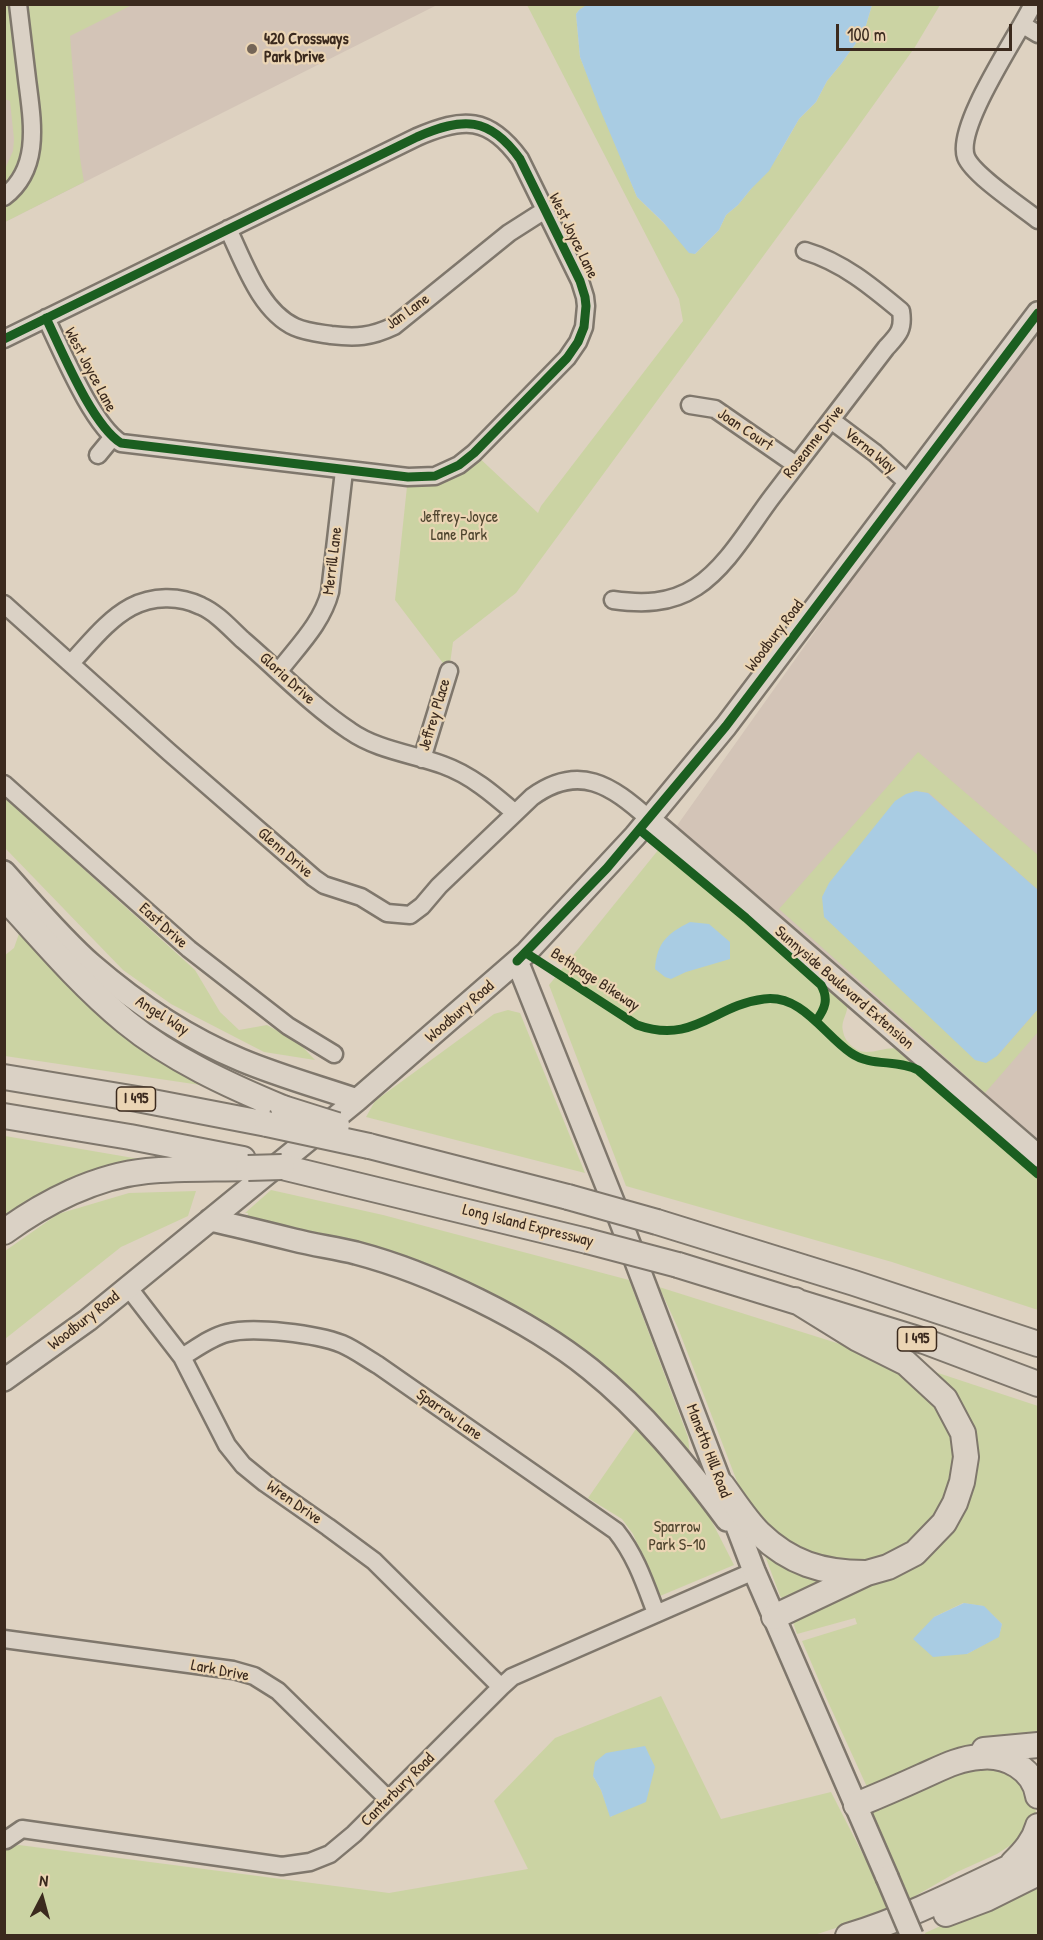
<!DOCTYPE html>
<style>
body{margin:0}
#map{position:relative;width:1043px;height:1940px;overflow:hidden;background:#ded2c1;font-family:"Patrick Hand",sans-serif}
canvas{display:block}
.frame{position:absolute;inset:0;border:6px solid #3b2a1e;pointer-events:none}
.north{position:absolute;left:12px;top:1868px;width:60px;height:60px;-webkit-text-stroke:4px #ebd5b4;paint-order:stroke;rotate:6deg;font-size:16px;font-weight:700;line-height:24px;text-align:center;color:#3b2a1e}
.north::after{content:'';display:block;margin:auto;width:21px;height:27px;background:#3b2a1e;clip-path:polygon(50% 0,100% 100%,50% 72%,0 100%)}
.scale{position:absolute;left:836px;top:24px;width:176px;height:27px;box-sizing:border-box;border:3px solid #3b2a1e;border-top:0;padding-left:8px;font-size:18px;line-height:21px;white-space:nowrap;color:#3b2a1e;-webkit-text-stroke:4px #ebd5b4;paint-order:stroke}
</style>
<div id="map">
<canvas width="1043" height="1940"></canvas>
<div class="frame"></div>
<div class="north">N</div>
<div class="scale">100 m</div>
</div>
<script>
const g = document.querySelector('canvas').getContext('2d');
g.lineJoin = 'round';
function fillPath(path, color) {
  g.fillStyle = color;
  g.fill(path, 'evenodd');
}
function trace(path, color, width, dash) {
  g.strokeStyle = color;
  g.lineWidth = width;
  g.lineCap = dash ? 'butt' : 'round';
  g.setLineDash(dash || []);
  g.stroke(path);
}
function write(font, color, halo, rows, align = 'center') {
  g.font = font + ' "Patrick Hand",sans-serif';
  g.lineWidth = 4.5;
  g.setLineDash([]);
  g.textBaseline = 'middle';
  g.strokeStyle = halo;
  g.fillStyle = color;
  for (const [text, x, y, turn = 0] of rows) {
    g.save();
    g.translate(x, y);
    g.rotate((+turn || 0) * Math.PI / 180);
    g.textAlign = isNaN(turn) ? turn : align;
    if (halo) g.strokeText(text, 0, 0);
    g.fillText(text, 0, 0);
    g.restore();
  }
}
fillPath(new Path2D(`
 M5,5H437L5,222Z
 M1038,318V1139L676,827Z`), '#d3c4b7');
fillPath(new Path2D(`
 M4,5H132L70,36L80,158L84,182L5,222V169L13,151L14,139L10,101L5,99Z
 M527,5H588L579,10L576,14L580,57L637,197L695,254L719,230L726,215L738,205L779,154L799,119L816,102L827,81L841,64L864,32L872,5H940L915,47L847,142L516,593L453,642L449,671L395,600L408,477H422L474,453L538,513L541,506L683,321L679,299Z
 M918,752L1038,855V890L929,793L915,791L997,1056L1038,1009V1032L985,1093L779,909Z
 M4,797L195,970L220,1012L239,1030L267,1025L299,1043L315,1060L264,1052L171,1004L123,970L5,848Z
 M667,844L846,999C851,1012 840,1019 843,1031C844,1038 848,1043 853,1047C867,1059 884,1045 900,1049C902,1049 906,1052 908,1053L1038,1166V1310L892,1262L626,1186L549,985L659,849L661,850L663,846Z
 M22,925L207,1086L5,1056L4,956L14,948Z
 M508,1010L520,1013L585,1173L366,1117L375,1101L494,1014Z
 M5,1136L151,1161L5,1225Z
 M271,1190L383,1215L629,1280L688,1437L690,1456L548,1330L247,1219L248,1213H245Z
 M196,1191L188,1216L121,1247L5,1339V1251L58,1214L129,1193Z
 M659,1287L859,1350L888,1363L949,1418L957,1460L949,1502L924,1535L892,1557L845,1566L803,1557L766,1534L743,1497L678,1328Z
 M926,1369L1038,1406V1739L872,1787H867L829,1704L802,1641L857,1624L855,1618L797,1634L792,1619L916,1560L973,1453ZM963,1603L983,1606L1002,1624L999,1636L967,1654L934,1617Z
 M638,1426L703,1504L734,1565L660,1596L633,1534L622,1519L588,1498Z
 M757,1534L832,1578L784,1600L780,1596Z
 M661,1696L721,1819L831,1792L878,1884L889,1911L811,1936L5,1935L4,1848L19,1845L389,1893L528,1869L494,1801L555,1738ZM645,1747L654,1767L611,1817L601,1790L593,1776Z
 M1002,1762L1032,1792L1036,1813L1031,1832L997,1854L957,1872L910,1899L871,1819V1810L942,1772Z
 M1038,1882V1935L926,1936L925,1933Z`), '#cbd3a3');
fillPath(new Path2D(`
 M588,4H872V5L864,32L841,64L827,81L816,102L799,119L769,171L751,189L738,205L726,215L719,230L695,254L689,253L663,222L637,197L599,107L580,57L576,14L579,10Z
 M916,791L928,793L1038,890V1009L997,1056L986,1063L975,1060L824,917L822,897L829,883L895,801L906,794Z
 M690,922L709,924L730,942V959L686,972L671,979L665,977L655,969C657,942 667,934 690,922Z
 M964,1603L984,1606L1002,1624L999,1637L967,1654L933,1657L913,1639L934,1617Z
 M645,1746L655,1767L646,1802L610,1817L601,1790L593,1776L595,1762L606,1753Z`), '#a9cce3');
const minor = new Path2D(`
 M1033,4C1018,36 955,126 966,157C973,175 1022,207 1038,220
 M1023,25L1038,34
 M4,197C42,168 32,120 27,79C24,54 21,29 18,4
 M228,229C244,262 260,311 295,327C306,332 318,333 331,335C356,338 371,337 394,326L509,233L545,210
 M4,339L417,137C463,117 489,116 520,159L580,281L585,297L586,306L584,327L578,342L567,358L474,453L459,465L435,476L408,477L121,443C92,425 62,351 46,318
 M690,405L715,409L796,465
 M831,420L875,453L908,483
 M98,455L112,438
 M613,600C642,604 670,604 696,587C727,567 750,526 772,497C810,447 848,398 886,348C898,335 904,330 901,311C871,286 842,262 805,251
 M4,604L169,752L314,878L324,885L361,897L387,913L410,915L422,906L439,886L532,797C579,763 611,785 649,819
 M71,663C89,644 107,620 131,607C152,596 179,595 201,606C217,613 230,628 243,640C278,670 311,705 350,731C377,750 413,754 443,765C471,775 493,794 515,813
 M279,671C298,646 322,623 330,592L344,471
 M422,759L449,671
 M4,784L189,949L288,1026L334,1054
 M128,1287L182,1357L227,1445L243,1465L265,1483L328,1527L374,1561L501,1687
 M182,1357C197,1348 211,1337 227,1333C253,1326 317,1334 342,1344C354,1349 366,1358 378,1365L616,1531C636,1556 645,1584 656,1613
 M4,1639L233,1670L254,1676L278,1691L388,1799
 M6,1840L22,1829L282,1866L310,1862L330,1854L354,1834L501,1687L512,1677L754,1571`);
const major = new Path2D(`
 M649,819C780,930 908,1044 1038,1156
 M4,872C33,904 60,937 92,965C136,1003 188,1038 241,1060C279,1076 319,1087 357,1100
 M517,961L614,1204L754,1571L887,1877
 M210,1220C238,1226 266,1233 294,1240C314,1245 335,1248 356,1253C432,1273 529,1320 590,1369C644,1412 687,1466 727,1520
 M4,1380L88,1320L357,1100L526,953L635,836L726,726L1038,313`);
const highway = new Path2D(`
 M4,897C43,940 81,985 126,1022C171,1059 230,1086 283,1108
 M4,1077L137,1099L267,1124
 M4,1116L130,1137L243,1159
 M369,1146L568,1197
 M282,1167L587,1241
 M657,1222L854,1283L1038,1344
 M4,1232C45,1202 96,1176 147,1171C181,1168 215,1169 248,1168
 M678,1265L924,1341L1038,1384
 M722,1485C734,1501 745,1519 759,1533C790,1563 822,1573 865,1573
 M774,1617L867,1573L888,1567L915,1553L944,1523L955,1503L962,1482L966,1457L963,1433L945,1399L906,1363L858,1339L795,1300
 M984,1750L1038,1745
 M856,1805C878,1796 901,1786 923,1776C941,1768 960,1758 980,1757C1006,1754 1034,1769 1038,1796
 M1013,1863C1024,1852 1034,1841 1038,1826
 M946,1914L986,1899L1038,1873
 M848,1936C914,1916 975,1883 1038,1854`);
trace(minor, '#7f776c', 21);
trace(major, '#7f776c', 26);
trace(highway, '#7f776c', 28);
trace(minor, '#dad1c5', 16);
trace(major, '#dad1c5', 21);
trace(highway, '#dad1c5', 24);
const majorBridge = new Path2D(`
 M887,1877L912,1936`);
const highwayBridge = new Path2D(`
 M283,1108L337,1125
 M267,1124L369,1146
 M248,1168L282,1167
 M568,1197L657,1222
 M587,1241L678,1265`);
trace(majorBridge, '#7f776c', 26, []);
trace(highwayBridge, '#7f776c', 28, []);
trace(majorBridge, '#dad1c5', 21);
trace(highwayBridge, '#dad1c5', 24);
trace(new Path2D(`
 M4,339L417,137C463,117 489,116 520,159L580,281L585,297L586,306L584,327L578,342L567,358L474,453L459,465L435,476L408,477L121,443C92,425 62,351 46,318
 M640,830L746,918L821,985C829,999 825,1009 816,1021
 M526,953L637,1025C694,1045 714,1005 764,999C802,994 824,1035 851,1053C871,1067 897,1059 918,1070L1038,1174
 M517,961L607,868L726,726L1038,313`), '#1b5e20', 9);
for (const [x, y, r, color] of [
 [252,49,6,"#746557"]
]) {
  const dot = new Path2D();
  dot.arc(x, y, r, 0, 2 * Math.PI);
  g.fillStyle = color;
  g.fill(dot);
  trace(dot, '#ebd5b4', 2);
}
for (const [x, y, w] of [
 [136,1099,39],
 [917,1339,39]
]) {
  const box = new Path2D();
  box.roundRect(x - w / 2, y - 12, w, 24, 4.5);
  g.fillStyle = '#ebd5b4';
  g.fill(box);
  trace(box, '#3b2a1e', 1.5);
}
write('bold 15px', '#3b2a1e', null, [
 ["I 495",136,1099],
 ["I 495",917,1339]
]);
write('bold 16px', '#3b2a1e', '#ebd5b4', [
 ["420 Crossways",264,40],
 ["Park Drive",264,58]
], 'left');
write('16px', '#3b2a1e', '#ebd5b4', [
 ["West Joyce Lane",573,236,64],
 ["Jan Lane",408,312,-36],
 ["West Joyce Lane",90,370,62],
 ["Joan Court",745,430,34],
 ["Roseanne Drive",814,442,-52],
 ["Verna Way",870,451,39],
 ["Merrill Lane",333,561,-83],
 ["Woodbury Road",775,636,-53],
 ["Gloria Drive",287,679,42],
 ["Jeffrey Place",435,715,-73],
 ["Glenn Drive",285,853,41],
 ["East Drive",163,926,42],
 ["Bethpage Bikeway",595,980,33],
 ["Sunnyside Boulevard Extension",844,988,41],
 ["Woodbury Road",460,1012,-41],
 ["Angel Way",162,1016,32],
 ["Long Island Expressway",528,1226,14],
 ["Woodbury Road",84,1321,-38],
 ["Sparrow Lane",449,1415,35],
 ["Manetto Hill Road",708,1451,69],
 ["Wren Drive",294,1503,35],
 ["Lark Drive",220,1671,11],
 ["Canterbury Road",398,1790,-45]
]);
write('16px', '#4e442e', '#ebd5b4', [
 ["Jeffrey-Joyce",459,518],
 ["Lane Park",459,536],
 ["Sparrow",677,1528],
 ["Park S-10",677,1546]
]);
</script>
